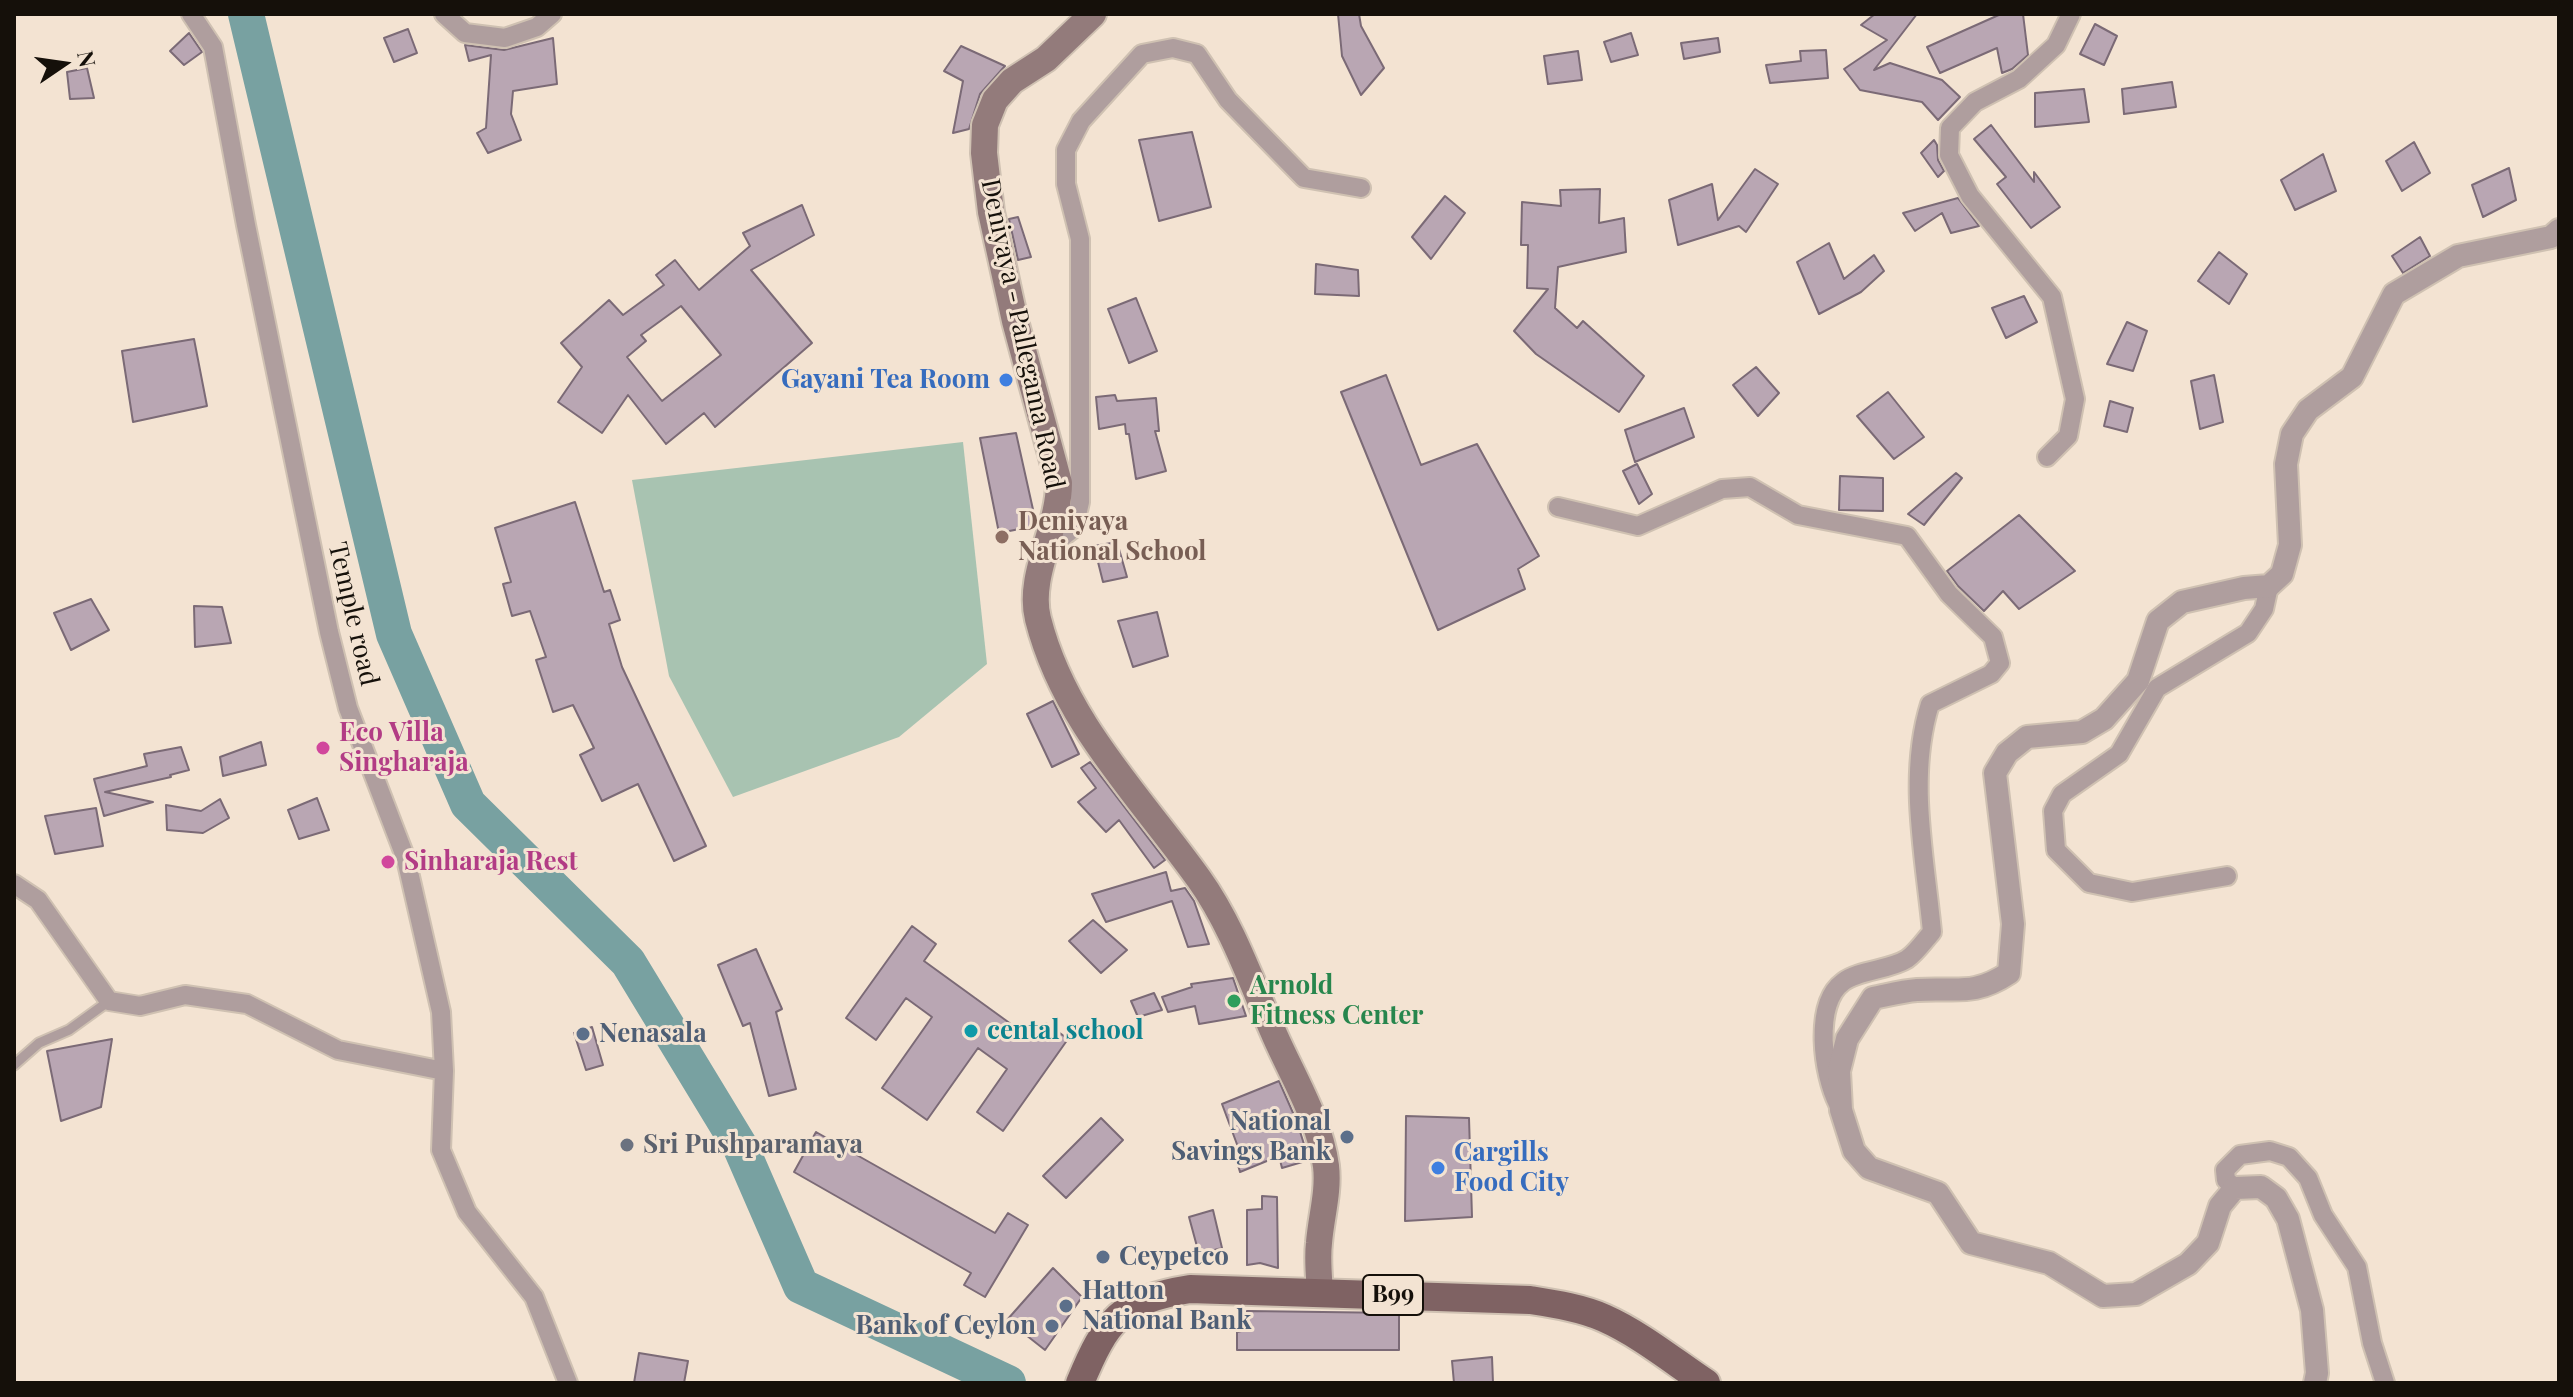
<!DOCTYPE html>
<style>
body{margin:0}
#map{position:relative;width:2573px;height:1397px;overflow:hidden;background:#f3e3d2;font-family:"Playfair Display",serif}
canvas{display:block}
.frame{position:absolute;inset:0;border:16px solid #15100a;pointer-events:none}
.north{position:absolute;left:24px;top:24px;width:80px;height:80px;-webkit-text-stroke:6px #f3e3d2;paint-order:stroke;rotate:77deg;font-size:22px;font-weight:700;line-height:32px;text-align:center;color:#15100a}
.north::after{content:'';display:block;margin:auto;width:28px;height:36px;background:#15100a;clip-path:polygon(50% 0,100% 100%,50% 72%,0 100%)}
</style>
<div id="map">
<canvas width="2573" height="1397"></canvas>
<div class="frame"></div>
<div class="north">N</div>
</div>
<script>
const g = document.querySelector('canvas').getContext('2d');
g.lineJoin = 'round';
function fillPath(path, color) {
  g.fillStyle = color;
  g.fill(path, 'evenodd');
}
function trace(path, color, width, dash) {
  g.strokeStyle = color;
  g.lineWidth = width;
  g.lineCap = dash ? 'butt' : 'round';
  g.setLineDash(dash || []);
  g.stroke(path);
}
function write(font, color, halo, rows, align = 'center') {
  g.font = font + ' "Playfair Display",serif';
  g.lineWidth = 6;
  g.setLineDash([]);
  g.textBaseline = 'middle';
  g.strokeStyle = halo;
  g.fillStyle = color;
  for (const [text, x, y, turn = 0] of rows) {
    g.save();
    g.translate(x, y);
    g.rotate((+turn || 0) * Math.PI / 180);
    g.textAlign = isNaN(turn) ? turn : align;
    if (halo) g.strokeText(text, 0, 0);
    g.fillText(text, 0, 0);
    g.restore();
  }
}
fillPath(new Path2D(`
 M963,442L987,664L899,737L733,797L669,676L632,480Z`), '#a8c3b1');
trace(new Path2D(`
 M246,14L394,634L468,804L628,962L741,1148L801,1286L1008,1383`), '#78a1a1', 36);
const building = new Path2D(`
 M1338,14H1359L1361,26L1384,68L1361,95L1342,56Z
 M1875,14H1917L1874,70L1890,63L1942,80L1960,97L1938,120L1922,102L1860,90L1844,69L1887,40L1861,25Z
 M2001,14H2023L2028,55L2012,69L2002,73L1997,48L1940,73L1927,47Z
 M2095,24L2117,36L2104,65L2080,54Z
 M408,29L417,53L394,62L384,38Z
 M189,33L202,52L184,65L170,51Z
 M1631,33L1638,55L1611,62L1604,42Z
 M553,38L557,84L513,91L511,114L521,140L488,153L477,133L486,128L491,55L469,61L465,45L504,50Z
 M1718,38L1720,52L1684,59L1681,43Z
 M961,46L1005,66L980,94L969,129L953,133L963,81L944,71Z
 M1826,50L1828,78L1770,83L1766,65L1801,61L1800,51Z
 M1578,51L1582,80L1548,84L1544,56Z
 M87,68L94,98L70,99L67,72Z
 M2172,82L2176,107L2124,114L2122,89Z
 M2084,89L2089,122L2035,127V93Z
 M1991,125L2034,182V172L2060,207L2031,228L1997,184L2006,177L1974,139Z
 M1192,132L1211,207L1159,221L1139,140Z
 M1934,140L1937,145L1938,160L1944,171L1938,177L1921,153Z
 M2414,142L2430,173L2402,191L2386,161Z
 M2323,154L2336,191L2295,210L2281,180Z
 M2509,168L2516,200L2483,217L2472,185Z
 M1755,169L1778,184L1746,232L1739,226L1678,245L1669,200L1712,184L1718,220Z
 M1600,189L1599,223L1624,218L1626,252L1558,267L1555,308L1577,328L1583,321L1644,376L1619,412L1536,354L1514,331L1548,289L1527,288L1528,245H1521L1522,202L1561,206L1560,190Z
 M1445,196L1465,213L1431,259L1412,237Z
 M1958,198L1979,226L1951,233L1942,213L1915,231L1903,213Z
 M802,205L814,235L751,270L812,343L715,427L704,413L666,444L628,395L602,433L558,402L582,367L561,343L609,300L623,315L664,285L656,275L675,260L699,290L750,246L743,233ZM681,306L721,355L662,401L627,357L646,341L641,335Z
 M1018,217L1031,257L1018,260L1009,219Z
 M2420,237L2430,256L2403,273L2392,256Z
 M1829,243L1844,279L1874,255L1884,271L1861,292L1819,314L1797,262Z
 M2219,252L2247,274L2229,304L2198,281Z
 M1316,264L1358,270L1359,296L1315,294Z
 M2024,296L2037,322L2006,338L1992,308Z
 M1136,298L1157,351L1129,363L1108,309Z
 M2127,322L2147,331L2133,371L2107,364Z
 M194,339L207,406L133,422L122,351Z
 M1756,367L1779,393L1758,416L1733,385Z
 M1386,375L1421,465L1477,444L1539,556L1518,569L1525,589L1438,630L1341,392Z
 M2214,375L2223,422L2200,429L2191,381Z
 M1888,392L1924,437L1894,459L1857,416Z
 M1115,395L1117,401L1156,398L1159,431H1155L1166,471L1136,479L1129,434H1126L1125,424L1099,429L1096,397Z
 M2110,401L2133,408L2127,432L2104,426Z
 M1684,408L1694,437L1635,462L1625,430Z
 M1016,433L1036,523L1035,526L999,533L980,438Z
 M1637,464L1652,494L1639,504L1623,471Z
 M1956,473L1962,478L1924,525L1908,514Z
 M1840,476L1883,478V511L1839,510Z
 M575,502L604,592L610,590L620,620L609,624L622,667L706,846L674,861L638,784L602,801L580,755L594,748L573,705L553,712L536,660L546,657L530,611L512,616L503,584L511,582L495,528Z
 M2019,515L2075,571L2019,609L2003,591L1984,611L1958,586L1947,571Z
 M1117,542L1127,577L1103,582L1094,546Z
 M91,599L109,630L71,650L54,613Z
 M194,606L222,607L231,643L195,647Z
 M1157,612L1168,656L1133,667L1118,621Z
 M1053,701L1079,754L1052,767L1027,714Z
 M261,742L266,765L223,776L220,757Z
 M181,747L189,770L170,775L171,777L105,792L153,802L104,816L94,779L147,766L144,754Z
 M1090,762L1165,860L1154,868L1119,820L1106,832L1078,802L1096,788L1081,768Z
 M317,798L329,830L299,839L288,810Z
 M220,799L229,818L203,833L167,830L166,805L201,811Z
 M96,808L103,846L55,854L45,816Z
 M1166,872L1171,891L1185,888L1194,901L1209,944L1188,947L1172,901L1106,922L1092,894Z
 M1093,920L1127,950L1101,973L1069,941Z
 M912,926L936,944L924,961L1033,1040L1046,1023L1068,1039L1003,1131L977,1112L1007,1069L978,1048L927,1120L882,1088L932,1017L906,998L876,1040L846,1018Z
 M756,949L782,1009L776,1012L796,1089L769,1096L750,1023L743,1026L718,965Z
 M1233,978L1246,1016L1199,1024L1195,1006L1168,1012L1162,997L1192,987L1191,984Z
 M1154,993L1162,1010L1138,1017L1131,1001Z
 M592,1027L603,1065L586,1070L574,1033Z
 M112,1039L101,1107L61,1121L47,1051Z
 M1279,1081L1297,1122L1309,1160L1282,1168L1279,1156L1240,1172L1233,1148L1238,1147L1222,1104Z
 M1406,1116L1469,1118L1472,1217L1405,1221Z
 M1101,1118L1123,1140L1066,1198L1043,1176Z
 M816,1132L995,1233L1008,1213L1028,1225L985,1297L964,1285L971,1273L794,1172Z
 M1262,1196L1277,1197L1278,1268L1260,1263L1247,1265V1210L1262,1209Z
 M1213,1210L1222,1248L1199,1254L1189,1217Z
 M1053,1268L1082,1297L1045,1350L1007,1320Z
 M1247,1311L1399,1313V1350H1237V1332L1246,1330Z
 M639,1353L688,1361L684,1383H634Z
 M1492,1357L1493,1383H1454L1452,1361Z`);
fillPath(building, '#b9a6b3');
trace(building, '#7b6a76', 2);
const service = new Path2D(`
 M14,1065L39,1043L69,1030L109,1001`);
const minor = new Path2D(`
 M191,14L213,47L246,225L329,632L348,708L406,859L441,1012L444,1071L441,1150L467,1212L534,1297L568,1383
 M444,14L465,33L505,38L537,27L552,14
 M2047,457L2068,436L2075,399L2052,297L1970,196L1949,155L1950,128L1975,102L2019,79L2056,45L2071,14
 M1558,507L1638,526L1722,489L1750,487L1798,515L1907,536L1949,594L1993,637L2000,663L1991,674L1930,704C1907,777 1925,857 1932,932C1925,940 1916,953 1907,959C1890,970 1858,970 1843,982C1813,1004 1823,1075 1838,1104
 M1047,549L1074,528L1080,502V239L1066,184V150L1081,121L1142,54L1173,48L1197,54L1228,100L1304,178L1361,188
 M2227,876L2132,892L2089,883L2056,850L2053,811L2062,794L2119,754L2157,688L2248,633L2264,609L2269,586
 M14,884L38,900L109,1001L140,1006L185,995L247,1004L338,1050L444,1071
 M2235,1188L2226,1180L2225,1170L2240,1155L2270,1151L2289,1157L2308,1178L2323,1215L2357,1267L2372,1343L2385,1383`);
const tertiary = new Path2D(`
 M2315,1383L2317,1373L2312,1310L2288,1219L2276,1198L2261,1187L2235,1188L2220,1206L2208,1243L2188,1264L2136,1294L2103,1296L2049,1263L1971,1243L1938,1193L1869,1168L1854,1151L1841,1110L1839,1071L1847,1039L1873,998C1888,995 1903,991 1917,990C1956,987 1973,997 2009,973L2013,924L1995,773L2007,753L2027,737L2082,732L2104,719L2138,681L2158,621L2182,602L2244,588L2269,586L2282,574L2290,545L2286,464L2292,434L2308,410L2352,377L2394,294L2458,256L2551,237L2559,230`);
const secondary = new Path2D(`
 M1093,14L1046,59L1012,81L995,100L985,125L984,153L991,212L1015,321L1059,483C1059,528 1027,576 1038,619C1064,722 1139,795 1199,879C1232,925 1252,984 1275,1036C1293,1077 1320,1121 1326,1166C1329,1192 1321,1217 1319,1243C1317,1259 1319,1276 1320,1292`);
const primary = new Path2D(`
 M1080,1383C1106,1320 1121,1300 1190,1289L1530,1300C1555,1304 1581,1308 1604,1318C1640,1334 1673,1361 1706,1383`);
trace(service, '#cfc1b2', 13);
trace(minor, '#cfc1b2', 22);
trace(tertiary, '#cfc1b2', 26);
trace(secondary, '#cfc1b2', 30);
trace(primary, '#cfc1b2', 32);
trace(service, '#af9e9e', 9);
trace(minor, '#af9e9e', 18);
trace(tertiary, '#af9e9e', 22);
trace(secondary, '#937b7b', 26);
trace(primary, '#7f6263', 28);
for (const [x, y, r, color] of [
 [1006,380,8,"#3f7fe0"],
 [1002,537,8,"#8d6e63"],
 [323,748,8,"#d1479c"],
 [388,862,8,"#d1479c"],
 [1234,1001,8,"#2e9e5b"],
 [971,1031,8,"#0f9aa8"],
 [583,1034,8,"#5c6f8a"],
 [1347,1137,8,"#5c6f8a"],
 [627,1145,8,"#6b7280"],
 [1438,1168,8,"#3f7fe0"],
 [1103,1257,8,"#5c6f8a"],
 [1066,1306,8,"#5c6f8a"],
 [1052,1326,8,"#5c6f8a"]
]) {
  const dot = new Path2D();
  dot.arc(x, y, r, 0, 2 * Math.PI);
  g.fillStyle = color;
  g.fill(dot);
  trace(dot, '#f3e3d2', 3);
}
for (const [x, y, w] of [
 [1393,1295,60]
]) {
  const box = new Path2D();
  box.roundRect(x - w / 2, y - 20, w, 40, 6);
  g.fillStyle = '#f3e3d2';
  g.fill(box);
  trace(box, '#15100a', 2);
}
write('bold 24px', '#15100a', null, [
 ["B99",1393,1295]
]);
write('26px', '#15100a', '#f3e3d2', [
 ["Deniyaya - Pallegama Road",1022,334,78],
 ["Temple road",353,614,77]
]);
write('bold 26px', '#366cbe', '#f3e3d2', [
 ["Gayani Tea Room",990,380],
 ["Cargills",1454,1153,"left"],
 ["Food City",1454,1183,"left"]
], 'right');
write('bold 26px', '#785e54', '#f3e3d2', [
 ["Deniyaya",1018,522],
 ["National School",1018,552]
], 'left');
write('bold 26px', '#b23c85', '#f3e3d2', [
 ["Eco Villa",339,733],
 ["Singharaja",339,763],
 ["Sinharaja Rest",404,862]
], 'left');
write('bold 26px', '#27864d', '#f3e3d2', [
 ["Arnold",1250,986],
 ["Fitness Center",1250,1016]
], 'left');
write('bold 26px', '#0d838f', '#f3e3d2', [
 ["cental school",987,1031]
], 'left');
write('bold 26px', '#4e5e75', '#f3e3d2', [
 ["Nenasala",599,1034],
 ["National",1331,1122,"right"],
 ["Savings Bank",1331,1152,"right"],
 ["Ceypetco",1119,1257],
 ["Hatton",1082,1291],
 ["National Bank",1082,1321],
 ["Bank of Ceylon",1036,1326,"right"]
], 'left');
write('bold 26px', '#5b616d', '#f3e3d2', [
 ["Sri Pushparamaya",643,1145]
], 'left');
</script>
